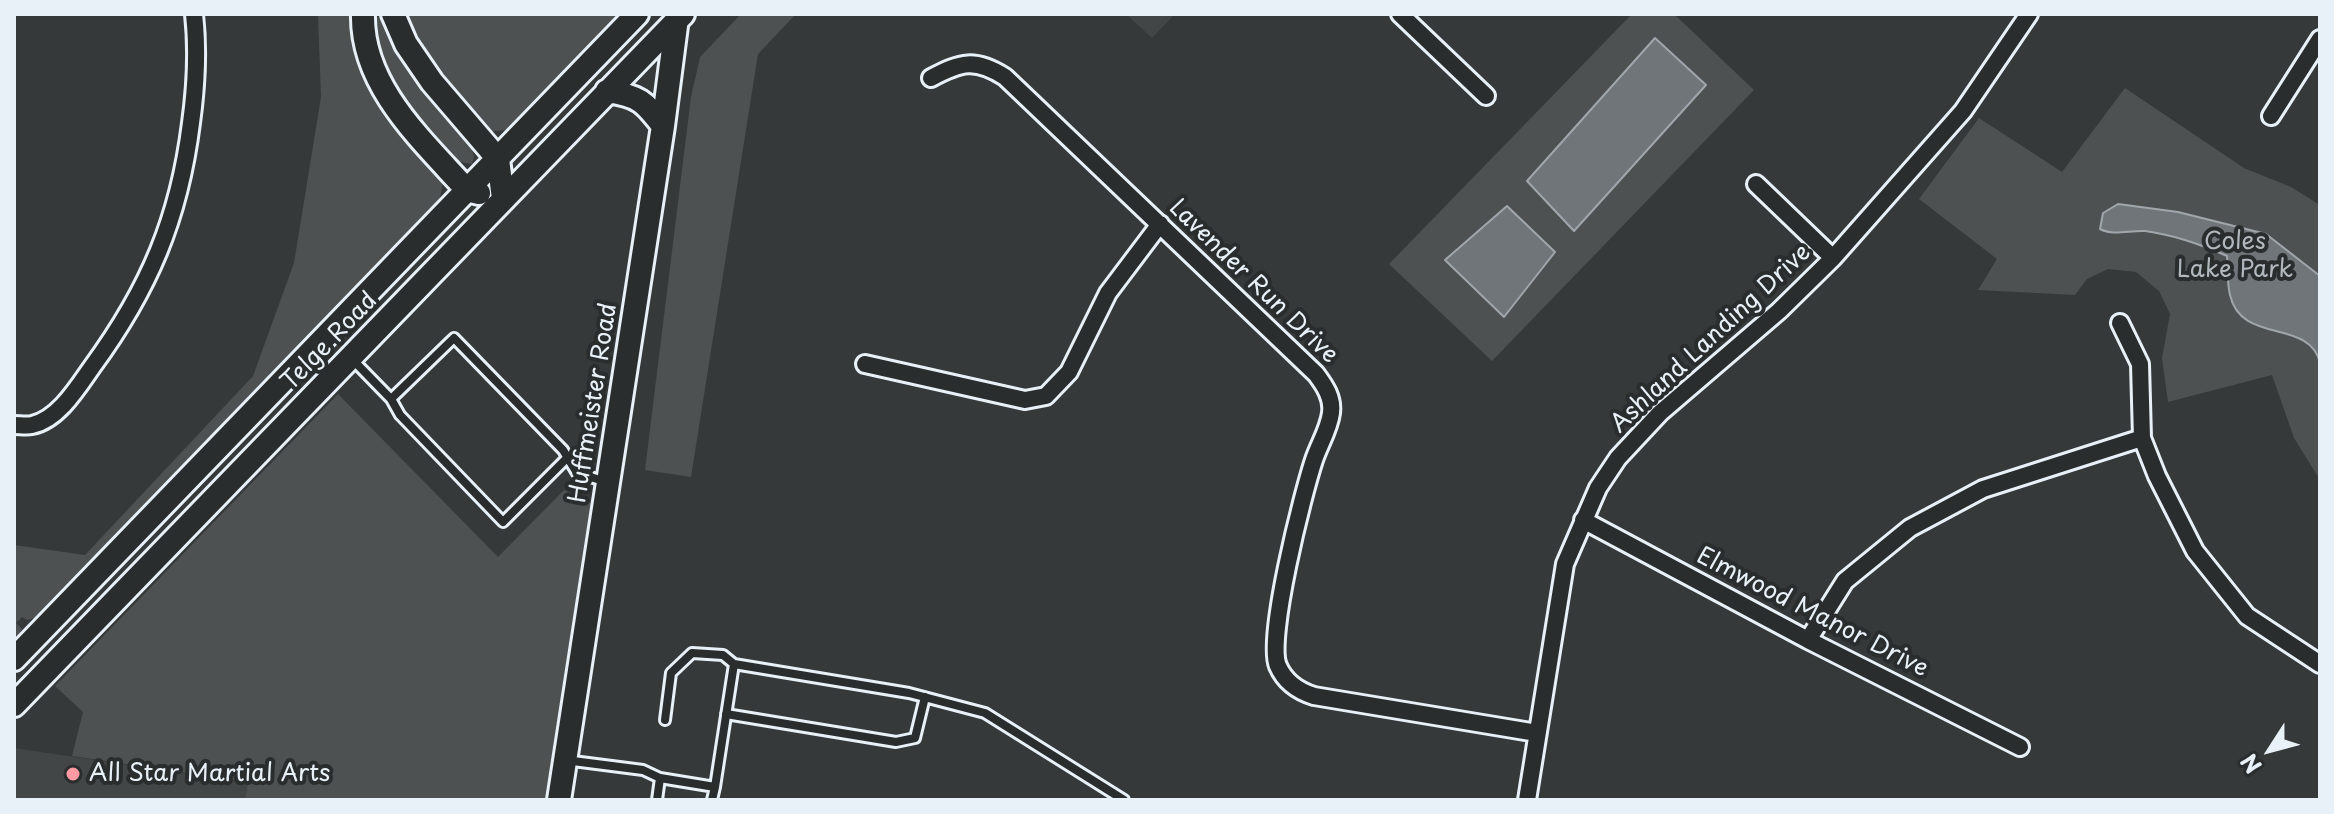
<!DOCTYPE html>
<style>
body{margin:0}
#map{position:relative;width:2334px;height:814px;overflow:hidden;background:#35393a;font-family:"Playpen Sans",sans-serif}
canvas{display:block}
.frame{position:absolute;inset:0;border:16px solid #e8f1f8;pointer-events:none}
.north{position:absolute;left:2230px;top:710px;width:80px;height:80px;-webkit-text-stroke:6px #2a2d2e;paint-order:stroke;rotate:234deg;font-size:22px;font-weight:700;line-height:32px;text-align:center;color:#e8f1f8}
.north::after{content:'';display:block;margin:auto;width:28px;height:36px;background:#e8f1f8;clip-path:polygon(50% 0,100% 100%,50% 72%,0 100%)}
</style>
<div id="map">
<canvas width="2334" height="814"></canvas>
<div class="frame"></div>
<div class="north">N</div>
</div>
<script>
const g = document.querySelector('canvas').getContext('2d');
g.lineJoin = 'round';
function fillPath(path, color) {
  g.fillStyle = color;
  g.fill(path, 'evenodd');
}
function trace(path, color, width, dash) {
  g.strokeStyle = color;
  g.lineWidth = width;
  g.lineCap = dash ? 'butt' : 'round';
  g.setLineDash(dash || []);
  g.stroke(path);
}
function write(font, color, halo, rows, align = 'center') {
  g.font = font + ' "Playpen Sans",sans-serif';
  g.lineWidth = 8;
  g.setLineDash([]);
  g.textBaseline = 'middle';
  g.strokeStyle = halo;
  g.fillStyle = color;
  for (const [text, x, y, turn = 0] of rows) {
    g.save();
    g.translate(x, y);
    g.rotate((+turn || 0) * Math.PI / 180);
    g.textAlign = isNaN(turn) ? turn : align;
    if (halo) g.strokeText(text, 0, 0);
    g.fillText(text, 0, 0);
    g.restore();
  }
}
fillPath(new Path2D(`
 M1126,14H1175L1152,38Z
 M14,748L248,783L245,800H14Z`), '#424647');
fillPath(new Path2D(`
 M318,14H353L370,82L396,129L443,181L439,205L36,618L27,620L22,617L16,623L22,629L14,645V545L85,555L253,376L294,263L321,97Z
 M407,14H625L511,130L492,131C455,95 428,61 407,14Z
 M741,14H796L758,54L691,477L645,470L691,97L700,57Z
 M1632,14H1674L1754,90L1492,361L1389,264Z
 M377,17L386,19L415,78L471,145L474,157L472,164C419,160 386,66 373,24Z
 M2125,88L2244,168L2291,187L2320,205V480L2294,438L2272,375L2168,402L2162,358L2170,314L2159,291L2136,272L2108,269L2087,279L2075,295L1978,290L1997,259L1919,199L1979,118L2062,172Z
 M338,394L498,557L564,490L591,503L545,800H245L248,782L72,756L83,712L55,686Z`), '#4d5152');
const water = new Path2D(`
 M1655,38L1706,85L1574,231L1527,181Z
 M2118,204L2178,212L2266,234L2320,276V363C2310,318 2241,345 2230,295C2227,283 2228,269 2227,256C2200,244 2175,235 2145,231C2130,230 2113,236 2100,229L2103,213Z
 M1507,206L1555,252L1504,317L1445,260Z`);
fillPath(water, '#707579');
trace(water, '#a0a7ac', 2);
const lane = new Path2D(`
 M352,359L391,399L454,338L563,450L577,473L607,482
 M391,399L400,415L503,522L566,459
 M734,664L909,693L985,713L1124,800
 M726,714L896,742L915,738L925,697
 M665,720L671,673L692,653L723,655L734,664L715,787
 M565,760L643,770L660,778L657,800
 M660,778L715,787L712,800`);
const street = new Path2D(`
 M1400,14L1486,96
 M931,78C961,62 975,58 1005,77L1316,374C1325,386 1333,398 1331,413C1329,429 1319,445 1314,460C1303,493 1266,639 1278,666C1285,682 1298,691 1314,696L1537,733
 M2271,116L2320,39
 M1756,184L1833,258
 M2120,323L2140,364L2142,438L2157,476L2195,551L2247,616L2320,664
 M865,364L1025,400L1046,396L1069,372L1108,293L1160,224
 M14,425C20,425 27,426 32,425C58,420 78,387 92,367C149,289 179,219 191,123C196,87 198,50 194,14
 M1583,520L1808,640L2020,747
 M1808,640L1845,581L1910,528L1983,489L2142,438
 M1527,800L1565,564L1598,488L1618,458L1660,413L1779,311L1833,258L1963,111L2029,14`);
const secondary = new Path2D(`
 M363,14C361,86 423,141 467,190L479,193
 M393,14L406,44L432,82L498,159L503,199
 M607,91C639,96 644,101 663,126
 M14,659L637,14
 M14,705L683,14
 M559,800L663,126L677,18`);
trace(lane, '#e8f1f8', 14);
trace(street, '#e8f1f8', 22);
trace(secondary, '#e8f1f8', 28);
trace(lane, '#2a2d2e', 8);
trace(street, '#2a2d2e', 16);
trace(secondary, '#2a2d2e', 22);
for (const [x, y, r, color] of [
 [73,774,8,"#ff9aa2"]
]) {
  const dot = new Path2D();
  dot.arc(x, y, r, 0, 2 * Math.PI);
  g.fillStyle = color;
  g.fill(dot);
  trace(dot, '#2a2d2e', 3);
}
write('24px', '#b2b9be', '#2a2d2e', [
 ["Coles",2235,242],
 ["Lake Park",2235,270]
]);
write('24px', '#e8f1f8', '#2a2d2e', [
 ["Lavender Run Drive",1253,282,44],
 ["Ashland Landing Drive",1711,339,-43],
 ["Telge Road",330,342,-46],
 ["Huffmeister Road",594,403,-81],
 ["Elmwood Manor Drive",1812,613,27]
]);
write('24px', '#e8f1f8', '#2a2d2e', [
 ["All Star Martial Arts",89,774]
], 'left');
</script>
